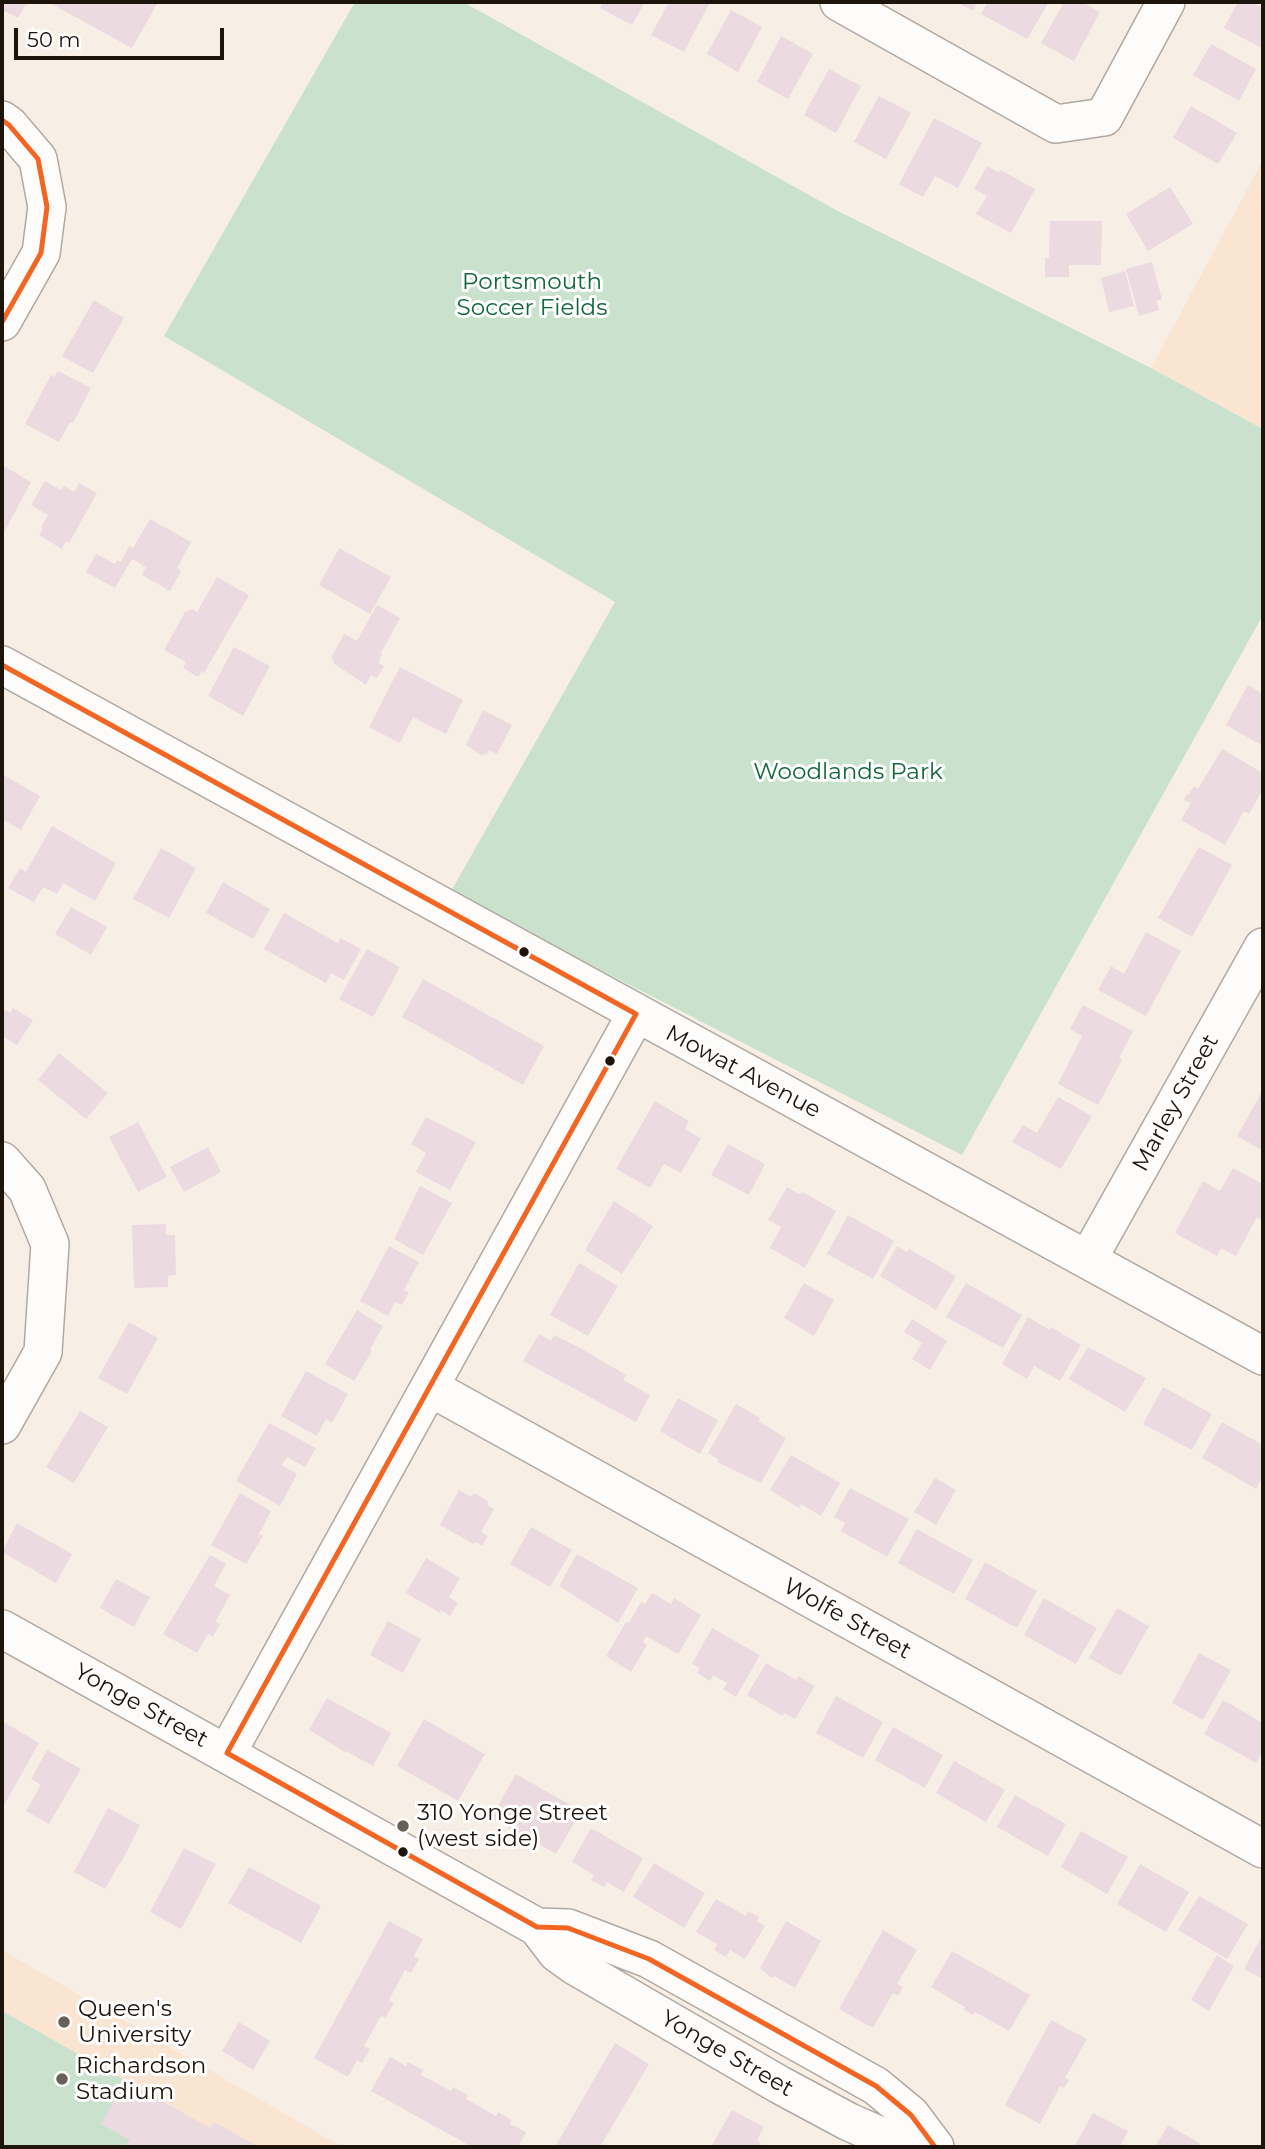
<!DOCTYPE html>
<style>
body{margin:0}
#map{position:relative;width:1265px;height:2149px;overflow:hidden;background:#f7eee6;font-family:Montserrat,sans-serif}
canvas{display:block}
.frame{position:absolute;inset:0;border:4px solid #1d140c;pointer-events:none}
.scale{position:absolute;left:14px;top:28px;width:210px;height:32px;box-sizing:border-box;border:4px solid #1d140c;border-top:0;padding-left:9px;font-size:21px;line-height:24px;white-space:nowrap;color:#1d140c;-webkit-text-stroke:5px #fefefe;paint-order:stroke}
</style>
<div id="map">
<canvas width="1265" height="2149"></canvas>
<div class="frame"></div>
<div class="scale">50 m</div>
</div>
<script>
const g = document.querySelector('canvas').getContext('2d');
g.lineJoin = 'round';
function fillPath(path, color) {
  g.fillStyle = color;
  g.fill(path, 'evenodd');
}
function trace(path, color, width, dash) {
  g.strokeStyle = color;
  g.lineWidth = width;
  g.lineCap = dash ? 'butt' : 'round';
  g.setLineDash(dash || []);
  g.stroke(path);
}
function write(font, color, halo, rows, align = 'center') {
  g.font = font + ' Montserrat,sans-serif';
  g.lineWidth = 6;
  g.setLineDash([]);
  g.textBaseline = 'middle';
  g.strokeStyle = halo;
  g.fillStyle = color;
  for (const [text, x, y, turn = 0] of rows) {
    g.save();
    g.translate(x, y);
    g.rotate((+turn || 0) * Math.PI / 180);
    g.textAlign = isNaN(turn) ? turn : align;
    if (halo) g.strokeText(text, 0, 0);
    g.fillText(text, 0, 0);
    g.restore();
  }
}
fillPath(new Path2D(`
 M1263,160V429L1151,368Z
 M2,1950L342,2147H2Z`), '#fae5d2');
fillPath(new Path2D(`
 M355,2H463L836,210L1151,368L1263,429V615L962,1155L450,893L615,602L164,336Z
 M2,2011L243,2147H2Z`), '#cae2cd');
fillPath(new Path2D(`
 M2,2H27L18,18L2,10Z
 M48,2H158L132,48Z
 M603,2H645L632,25L600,8Z
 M669,2H710L684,52L651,35Z
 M956,2H978L973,11Z
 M988,2H1049L1027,39L981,14Z
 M1064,2H1082L1100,12L1074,61L1041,43Z
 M1238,2H1252L1263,8V49L1224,28Z
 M731,10L762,27L738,72L707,54Z
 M781,36L813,54L788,99L757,82Z
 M1211,44L1256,69L1239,101L1193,75Z
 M829,69L861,86L836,133L804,115Z
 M879,96L911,113L886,159L854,142Z
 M1191,106L1237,133L1218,164L1173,138Z
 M934,118L982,143L958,188L935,176L923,197L899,184Z
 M987,166L998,172L1001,170L1035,189L1011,233L976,214L987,196L974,189Z
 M1170,187L1193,224L1148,251L1126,214Z
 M1050,221H1102L1101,265H1069V277H1045V258H1049Z
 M1152,262L1162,299L1156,301L1159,310L1139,316L1126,269Z
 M1125,271L1134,306L1109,312L1101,278Z
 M94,300L124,318L93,373L62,356Z
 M58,371L91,388L73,423L70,422L59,442L25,424L51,375L54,377Z
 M2,465L31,482L2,536Z
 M45,481L61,490L64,486L74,492L79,483L97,493L69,543L66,541L62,549L39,535L43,528L41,527L48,515L31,505Z
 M150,519L191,542L177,568L181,571L170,591L142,575L146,567L132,559L115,588L86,572L96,554L115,564L117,560L121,562L129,546L133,548Z
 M339,548L391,577L370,614L319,585Z
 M217,577L249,595L204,673L202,671L198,677L183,668L186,662L164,650L185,612L193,609L197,612Z
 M377,605L400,618L381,653L382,654L378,663L384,666L377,678L371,675L366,685L333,663L334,660L331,658L344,634L357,641Z
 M234,647L270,666L243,716L208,696Z
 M400,667L463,700L446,734L413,717L400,743L369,727Z
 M1248,685L1263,694V746L1226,725Z
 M483,710L512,725L497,754L489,750L487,755L484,753L483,756L466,745Z
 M1222,749L1263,773V789L1249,814L1244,811L1225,845L1181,820L1191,803L1184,800L1187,794L1188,795L1194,786L1198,789Z
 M2,774L40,796L21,830L2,819Z
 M52,826L116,863L95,901L63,883L57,894L43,887L34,902L8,888L20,868L26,872Z
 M1199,847L1232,865L1192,937L1158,918Z
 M161,848L196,868L169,918L133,899Z
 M223,882L270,909L253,939L206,913Z
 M71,907L107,927L91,955L55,934Z
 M284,913L338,943L340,938L361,949L344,980L331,973L326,983L264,949Z
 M1146,932L1181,951L1146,1016L1098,990L1111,966L1124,974Z
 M367,949L400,967L373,1017L339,999Z
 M423,979L544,1046L523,1085L402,1017Z
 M1083,1005L1133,1031L1119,1058L1122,1060L1098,1105L1058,1084L1082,1036L1070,1029Z
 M2,1008L10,1013L13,1008L33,1020L17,1045L2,1036Z
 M59,1053L108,1093L86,1119L38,1080Z
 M1263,1090V1151L1237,1136Z
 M1058,1097L1092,1116L1061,1169L1012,1142L1023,1125L1037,1133Z
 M655,1101L689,1121L685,1129L701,1138L681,1173L664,1164L650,1188L616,1169Z
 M426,1117L476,1142L450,1190L416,1172L426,1153L411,1144Z
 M138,1122L167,1177L138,1192L109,1137Z
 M728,1144L765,1164L749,1195L711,1175Z
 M208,1147L221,1172L184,1192L170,1167Z
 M1233,1168L1263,1184V1221L1257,1217L1236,1256L1221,1248L1217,1256L1175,1233L1203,1181L1220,1191Z
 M420,1186L452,1203L423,1255L394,1239Z
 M787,1187L799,1194L803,1192L836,1211L805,1268L770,1248L781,1227L768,1220Z
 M614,1201L653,1226L622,1274L585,1250Z
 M848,1215L894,1241L873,1279L827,1254Z
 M166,1224V1235H175L176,1275L168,1276V1287L134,1288L132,1225Z
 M389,1246L419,1262L404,1290L409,1293L402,1305L395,1302L388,1316L360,1301Z
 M897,1246L907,1252L909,1249L956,1276L936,1310L880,1276Z
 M579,1263L618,1286L588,1336L550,1315Z
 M804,1283L834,1300L814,1336L784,1318Z
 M966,1283L1022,1315L1003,1348L946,1317Z
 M357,1310L383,1326L370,1349L372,1351L354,1381L325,1364Z
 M1028,1317L1050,1330L1051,1327L1081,1345L1060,1381L1034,1366L1027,1379L1002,1364Z
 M912,1319L947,1341L930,1370L912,1359L922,1343L904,1332Z
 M129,1322L158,1338L127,1394L98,1378Z
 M539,1334L551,1341L554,1335L580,1348L626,1375L623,1380L650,1395L636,1422L523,1361Z
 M1088,1347L1146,1378L1125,1412L1069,1379Z
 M306,1371L348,1394L332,1423L326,1419L317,1436L281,1416Z
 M1163,1387L1212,1414L1192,1450L1143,1424Z
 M678,1398L718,1420L700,1454L660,1431Z
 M736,1404L760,1418L758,1421L786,1438L761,1483L717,1462L718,1459L708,1453Z
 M80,1411L108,1427L74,1483L46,1467Z
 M1222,1422L1263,1445V1476L1256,1489L1202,1458Z
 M269,1423L316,1448L305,1467L287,1457L282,1465L297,1474L280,1506L236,1481Z
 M791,1455L840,1483L821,1516L801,1504L799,1508L770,1490Z
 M935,1478L956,1490L936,1525L914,1512Z
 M850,1488L909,1519L887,1557L841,1531L845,1523L834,1517Z
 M459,1490L471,1497L474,1493L488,1501L487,1505L494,1509L481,1532L488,1536L482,1546L476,1542L474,1544L440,1525Z
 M240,1493L271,1511L259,1534L263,1536L246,1564L211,1545Z
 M17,1523L72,1554L56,1583L2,1552Z
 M531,1527L572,1550L550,1587L510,1564Z
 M917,1529L973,1560L954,1594L898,1563Z
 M577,1554L638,1588L618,1623L559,1586Z
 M210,1555L226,1564L214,1586L230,1595L215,1622L220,1624L213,1637L208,1634L197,1653L163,1634Z
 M426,1558L460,1578L449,1597L458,1603L450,1616L441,1610L440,1613L406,1593Z
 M985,1562L1037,1591L1017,1628L965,1599Z
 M116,1579L150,1597L134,1627L100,1608Z
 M652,1593L671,1604L674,1598L701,1615L678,1654L646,1636L643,1642L647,1645L631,1672L606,1656L626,1622L629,1623L641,1602L645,1604Z
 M1044,1598L1097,1628L1076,1664L1024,1635Z
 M1117,1608L1149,1626L1121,1676L1089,1658Z
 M388,1621L421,1639L403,1673L370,1655Z
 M712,1628L760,1655L736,1697L723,1689L727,1683L713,1675L710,1681L697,1673L700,1668L692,1664Z
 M1199,1653L1231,1670L1203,1720L1172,1703Z
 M766,1663L796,1680L798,1676L815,1686L795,1719L784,1713L782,1716L747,1695Z
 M836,1696L883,1722L863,1758L816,1733Z
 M327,1698L391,1733L373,1766L346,1751L345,1752L309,1730Z
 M1223,1700L1263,1723V1750L1256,1763L1204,1734Z
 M424,1719L485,1754L458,1801L397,1766Z
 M2,1721L39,1743L2,1809Z
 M893,1727L943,1755L925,1788L875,1760Z
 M47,1750L81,1769L49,1824L26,1811L41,1785L31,1779Z
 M954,1761L1005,1790L986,1822L936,1793Z
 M516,1774L581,1811L556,1854L532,1840L529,1845L522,1842L518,1839L520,1834L491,1818Z
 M1015,1795L1066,1824L1048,1856L997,1827Z
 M108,1808L140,1825L121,1863L120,1862L105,1889L74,1872Z
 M591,1828L643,1858L624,1892L607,1882L604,1887L591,1880L594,1875L572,1862Z
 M1081,1831L1128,1857L1107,1894L1061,1867Z
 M184,1848L216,1864L181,1929L150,1912Z
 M654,1863L705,1893L684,1928L633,1897Z
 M1140,1864L1189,1892L1166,1932L1117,1904Z
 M249,1867L321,1906L301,1943L228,1903Z
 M1199,1896L1248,1924L1227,1959L1178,1930Z
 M716,1899L746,1916L748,1911L759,1917L757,1921L765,1926L745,1959L730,1950L726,1957L721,1954L714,1950L717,1944L696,1932Z
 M389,1921L423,1939L414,1956L419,1959L411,1973L405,1970L389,2000L394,2003L385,2018L381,2016L364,2046L370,2049L362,2063L357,2060L348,2077L314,2058Z
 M786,1921L821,1941L795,1988L774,1976L772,1978L760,1968Z
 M883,1930L917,1950L897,1984L903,1987L898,1996L893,1993L873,2028L839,2009Z
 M1263,1934V1979L1244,1969Z
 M952,1951L1030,1995L1009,2031L975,2012L973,2015L964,2010L965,2007L931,1987Z
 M1217,1955L1234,1966L1209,2011L1191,2000Z
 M1051,2020L1087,2039L1065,2078L1069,2080L1064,2088L1060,2086L1040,2124L1005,2105Z
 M239,2022L270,2041L253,2070L222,2051Z
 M615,2043L649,2064L600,2147H555Z
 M390,2057L406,2066L408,2062L423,2070L421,2075L423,2076L451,2091L453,2087L468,2095L466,2099L496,2116L498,2112L512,2120L510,2124L526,2132L518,2147H472L371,2091Z
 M125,2081L210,2128L214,2122L259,2147H125L130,2140L101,2124Z
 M732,2110L764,2127L757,2140L761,2143L759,2147H711Z
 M1093,2113L1128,2131L1120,2147H1074Z
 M1168,2125L1200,2143L1197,2147H1155Z`), '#ebdbe0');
const minor = new Path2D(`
 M839,2L1056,124L1104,117L1166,2
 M2,120L9,125L38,159L47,207L41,253L2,322
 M2,665L1263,1356
 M2,1161L27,1189L50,1244L43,1352L2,1425
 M1088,1259L1263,947
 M431,1388L1263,1849
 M2,1629L537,1927L557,1953L575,1966L780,2085L849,2122L890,2140L935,2147
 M227,1753L636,1014
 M537,1927L568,1928L649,1959L876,2086L911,2115L935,2147`);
trace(minor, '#b1a9a1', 40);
trace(minor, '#fefcfb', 37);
trace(new Path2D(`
 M2,120L9,125L38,159L47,207L41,253L2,322
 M2,665L636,1014
 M227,1753L636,1014
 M227,1753L537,1927L568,1928L649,1959L876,2086L911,2115L935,2147`), '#f26522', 5);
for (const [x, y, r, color] of [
 [524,952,6,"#1d140c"],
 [610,1061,6,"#1d140c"],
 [403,1826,7,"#696058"],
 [403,1852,6,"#1d140c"],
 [64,2022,7,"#696058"],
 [62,2079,7,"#696058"]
]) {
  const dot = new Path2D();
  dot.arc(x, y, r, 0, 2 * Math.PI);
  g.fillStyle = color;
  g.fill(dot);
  trace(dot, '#fefefe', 2.5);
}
write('23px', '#12663f', '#fefefe', [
 ["Portsmouth",532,282],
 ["Soccer Fields",532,308],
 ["Woodlands Park",848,772]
]);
write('23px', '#1d140c', '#fefefe', [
 ["Mowat Avenue",743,1072,28],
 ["Marley Street",1176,1103,-61],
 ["Wolfe Street",847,1619,29],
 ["Yonge Street",141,1706,29],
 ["Yonge Street",727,2054,30]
]);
write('23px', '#1d140c', '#fefefe', [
 ["310 Yonge Street",417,1813],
 ["(west side)",417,1839],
 ["Queen's",78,2009],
 ["University",78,2035],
 ["Richardson",76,2066],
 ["Stadium",76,2092]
], 'left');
</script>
